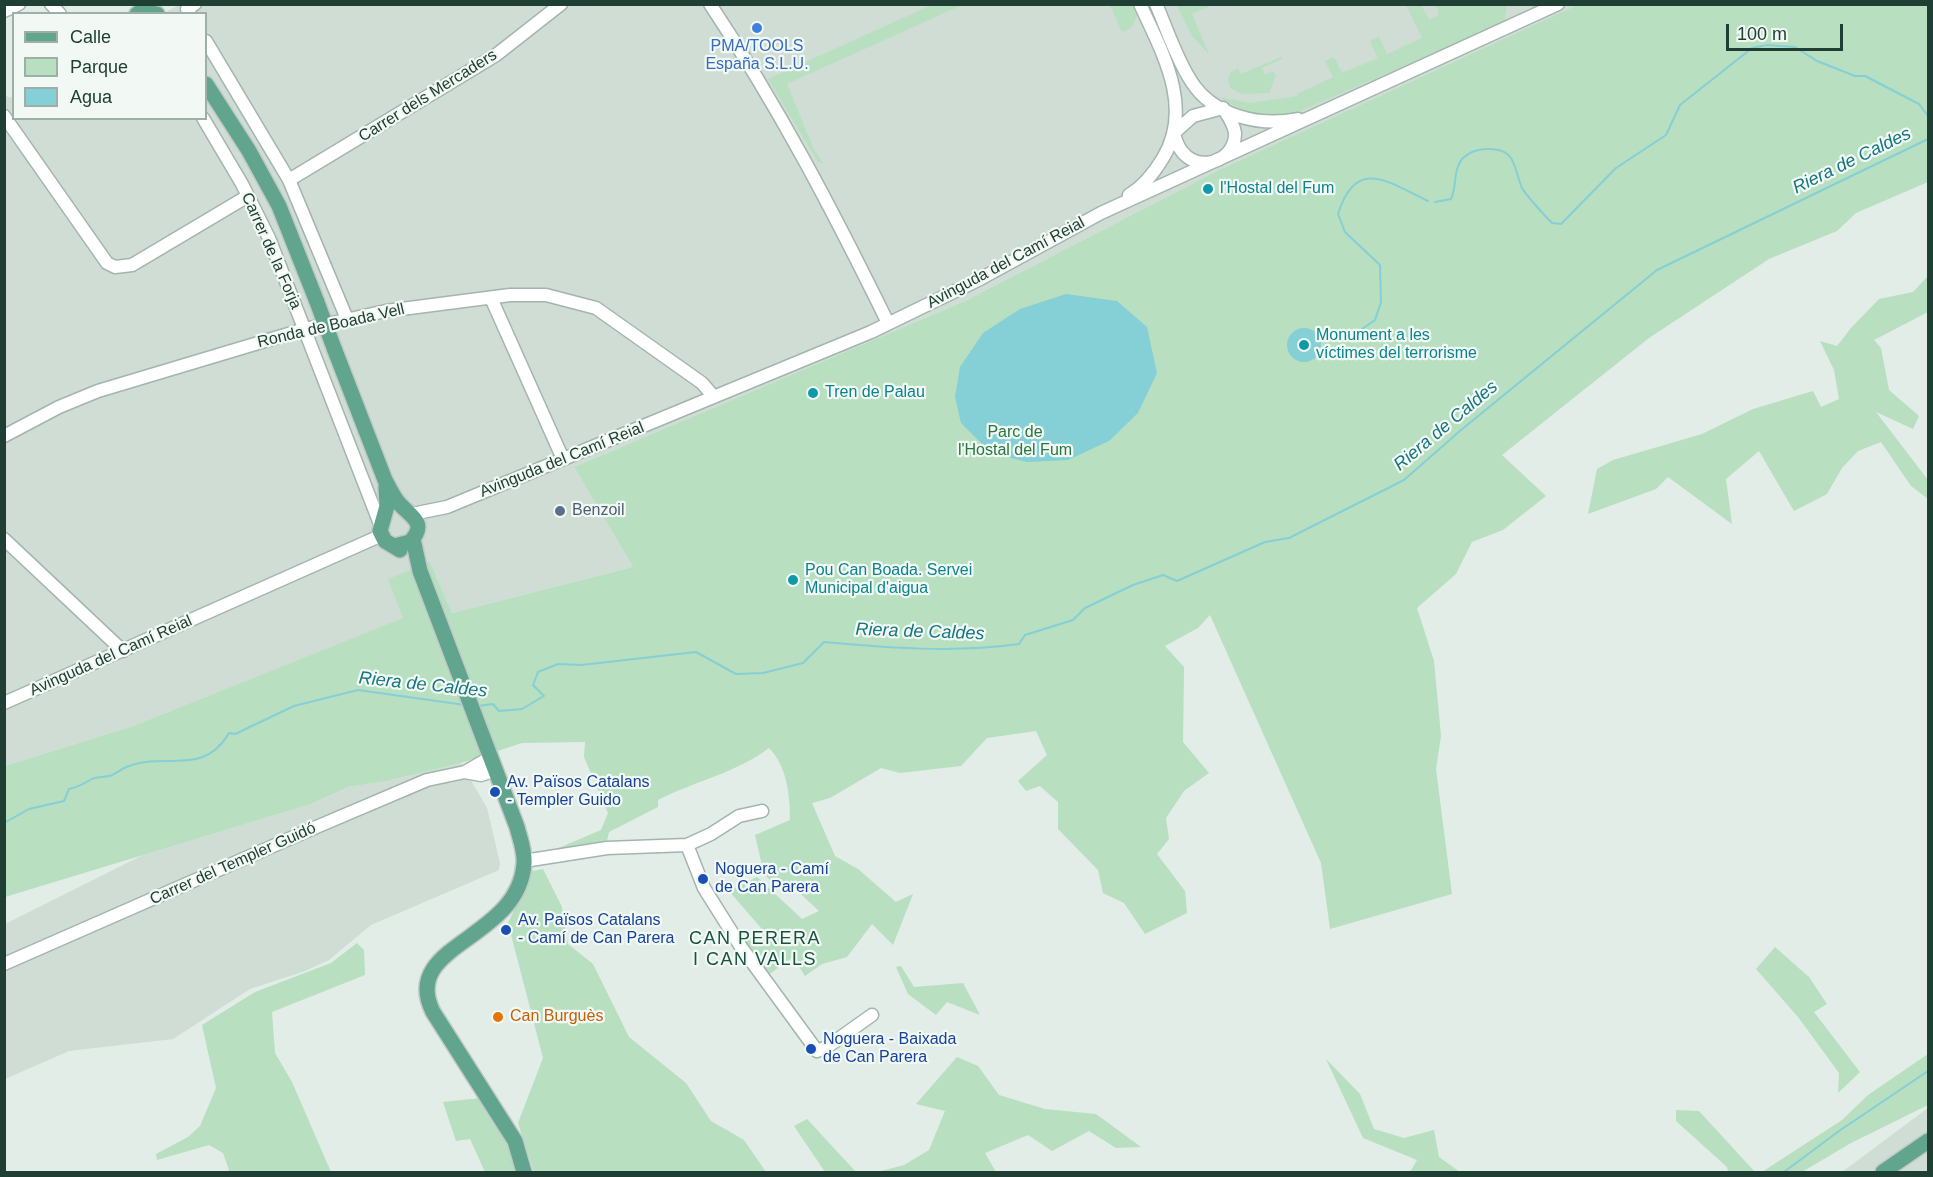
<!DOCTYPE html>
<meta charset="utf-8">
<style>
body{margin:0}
#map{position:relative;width:1933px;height:1177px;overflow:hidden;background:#e1ede6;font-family:Helvetica,sans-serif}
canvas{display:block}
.frame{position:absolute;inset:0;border:6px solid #203f34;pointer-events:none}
.legend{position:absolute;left:12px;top:12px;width:195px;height:108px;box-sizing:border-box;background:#f2f9f5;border:2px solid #9eafa8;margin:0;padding:8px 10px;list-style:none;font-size:18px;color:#203f34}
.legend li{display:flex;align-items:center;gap:12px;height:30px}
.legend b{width:30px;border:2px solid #9eafa8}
.scale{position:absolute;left:1726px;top:24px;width:117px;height:27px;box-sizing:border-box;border:3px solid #203f34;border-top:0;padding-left:8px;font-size:18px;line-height:21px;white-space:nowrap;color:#203f34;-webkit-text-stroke:4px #f2f9f5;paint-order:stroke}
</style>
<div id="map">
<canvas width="1933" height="1177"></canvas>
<div class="frame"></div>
<ul class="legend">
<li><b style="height:8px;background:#62a58f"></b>Calle</li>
<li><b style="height:16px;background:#b8dfc0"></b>Parque</li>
<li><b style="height:16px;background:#85cfd6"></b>Agua</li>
</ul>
<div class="scale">100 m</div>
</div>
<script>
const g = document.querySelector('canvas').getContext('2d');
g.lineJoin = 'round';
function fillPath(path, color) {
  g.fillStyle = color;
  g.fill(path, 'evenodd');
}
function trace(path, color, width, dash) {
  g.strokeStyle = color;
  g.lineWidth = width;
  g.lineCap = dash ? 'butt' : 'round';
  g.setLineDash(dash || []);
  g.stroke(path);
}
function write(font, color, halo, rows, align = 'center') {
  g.font = font + ' Helvetica,sans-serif';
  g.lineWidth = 4.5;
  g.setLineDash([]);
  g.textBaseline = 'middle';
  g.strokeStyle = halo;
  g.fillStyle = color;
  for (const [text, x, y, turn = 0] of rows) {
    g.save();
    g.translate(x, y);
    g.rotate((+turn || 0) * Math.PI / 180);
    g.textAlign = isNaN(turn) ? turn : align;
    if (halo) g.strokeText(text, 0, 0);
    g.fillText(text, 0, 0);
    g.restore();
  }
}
fillPath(new Path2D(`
 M179,5H1577L1221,169L965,301L574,467L633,567L452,613L430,562L404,618L133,726L5,766V96L13,98L14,118H206V14L164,13Z
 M461,763L487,808L500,863L499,870L371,925L329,960L305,971L250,989L173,1039L69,1051L5,1079V924L143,855L311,804L348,787L387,781Z
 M1928,1108V1172H1842Z`), '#cfddd5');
fillPath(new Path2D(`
 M934,4L962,5L787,84L814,150L823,163L818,162L768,79Z
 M1455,4L1507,5L1504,23L1291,115C1264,116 1241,114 1219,97L1250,103L1298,96L1297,94L1333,77L1325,61L1334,57L1342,73L1378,58L1370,41L1379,37L1387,54L1422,38L1406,5H1421L1429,19L1438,16V9L1434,5Z
 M1110,5H1132L1137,16L1131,28L1122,32Z
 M1177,5H1207L1208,7L1192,14L1209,54L1192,36Z
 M1577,5H1928V182L1856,213L1837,231L1769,259L1649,338L1502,455L1546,496L1503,530L1472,542L1456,574L1417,608L1434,661L1441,736L1436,769L1452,894L1330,929L1321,863L1210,615L1198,628L1165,646L1184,667L1183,742L1209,773L1184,791L1166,818L1169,839L1157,854L1185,891L1187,913L1145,934L1124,903L1103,893L1098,870L1058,829V802L1040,786L1026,791L1018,781L1047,755L1036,731L987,738L961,766L900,773L881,768L830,798L812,803L835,856L858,869L896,902L913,894L893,945L872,924L847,957L822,964L805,976L793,957L768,975L743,942L761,928L729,891L757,877L802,919L819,911L790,884L778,888L764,874L755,835L790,820C790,795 787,766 769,748C736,773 695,781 658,800V807L609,832L607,841L564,853L549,852L601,830L608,813L584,757L585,742L522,743L461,763L387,781L348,787L311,804L5,897V766L133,726L403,618L388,579L430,562L452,613L633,567L574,467L965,301L1221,169Z
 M1281,57L1282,59L1262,68L1265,75L1273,71L1276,76L1269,93L1241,94L1230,88L1228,79L1231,72L1238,68L1241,74Z
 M1928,276V312L1874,340L1881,348L1889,390L1919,416L1913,429L1876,412L1928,480V499L1911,486L1881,442L1858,451L1842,468L1827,494L1794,511L1759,451L1726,479L1732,524L1668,477L1656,489L1588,514L1597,469L1613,460L1702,434L1753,409L1813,391L1821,407L1839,399L1834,370L1820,341L1837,346L1851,328L1879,299L1913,292Z
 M543,869L562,907L568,944L593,964L629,1037L686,1083L711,1121L744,1140L766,1172H534L518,1123L543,1058L508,923L532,871Z
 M357,943L364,950L365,975L272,1012L275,1053L292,1082L331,1172H227L229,1170L223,1153L209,1145L157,1160L156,1154L188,1137L200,1126L216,1088L202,1025L255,992L331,963Z
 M1775,947L1809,977L1827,1004L1814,1012L1860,1072L1838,1093L1839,1073L1798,1017L1756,969Z
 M901,966L914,987L963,983L980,1015L947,1002L936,1015L908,994L896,967Z
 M1928,1054V1105L1851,1143L1802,1172H1762L1842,1120L1868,1095Z
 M957,1057L978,1066L999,1095L1045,1109L1096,1114L1141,1147L1116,1148L1089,1131L1052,1151L1028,1135L985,1153L996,1172H877L904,1165L929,1150L945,1111L916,1104Z
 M1326,1059L1360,1094L1374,1129L1404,1138L1434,1130L1439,1157L1460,1172H1410L1417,1160L1363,1138Z
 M481,1098L517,1158V1172H485L470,1139L456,1141L443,1102Z
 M1676,1110L1699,1111L1755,1172H1728L1727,1167L1676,1121Z
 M807,1119L856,1172H825L794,1126Z`), '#b8dfc0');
fillPath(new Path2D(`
 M1066,294L1117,301L1147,327L1157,373L1138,413L1109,441L1068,460L1027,462L991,453L961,423L955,397L960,367L983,333L1020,309Z
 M1287 345a17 17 0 1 1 34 0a17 17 0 1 1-34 0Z`), '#85cfd6');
trace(new Path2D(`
 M1435,202L1451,199C1457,186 1453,170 1462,159C1469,152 1478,149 1487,149C1517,148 1513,167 1522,188C1526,195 1545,216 1552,223L1561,224L1616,168L1666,135L1680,105L1752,48L1767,45L1795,47L1817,61L1855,76H1865L1919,104L1928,116
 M1355,334L1375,320L1381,302L1380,265L1345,232L1338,214C1356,156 1388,182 1428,201
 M477,706L493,704L499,711L522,709L544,696L533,685L538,672L558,664L581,665L696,652L736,674L763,673L803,663L824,642C889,648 954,653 1019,644L1025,635L1073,620L1085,608L1133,585L1163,575L1177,581L1265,542L1289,538L1404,480L1461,430L1657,270L1928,139
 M4,823L29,809L64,801L69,789C78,787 82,785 90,780C96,776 105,778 112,775C118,772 123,768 129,766C167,752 203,777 229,733L235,734L294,706L358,690L465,705
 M1784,1172L1839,1131L1928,1071`), '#85cfd6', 2);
const minor = new Path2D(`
 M51,4L60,14
 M710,4C780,109 833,211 888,323
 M1156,4C1167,29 1176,58 1191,81C1213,116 1260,127 1298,119
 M4,11L19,4
 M190,14L187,9L195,4
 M206,41L289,180L347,319
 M1223,108C1228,116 1234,124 1235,133C1236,166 1183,179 1174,133L1193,116Z
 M4,116L107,263L115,267L132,265L248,196
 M203,118L242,184L269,238L380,524
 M289,180L496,55L561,4
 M1129,195C1144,186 1154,173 1163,158C1194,107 1162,52 1140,4
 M491,298L563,459
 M4,436L59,407L98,391L305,329L386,311L510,295H546L596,308L702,383L714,397
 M412,514L447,507L871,332L980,279L1101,213L1558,4
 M4,539L123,651
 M4,703L382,535
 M465,772L481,775L496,770
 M687,845L704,888L741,947L817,1051L827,1047L872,1015
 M524,861L607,848L687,845L711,834L739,816L762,811
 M4,964L314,828L427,780L465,772L491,757`);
const major = new Path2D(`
 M137,14L142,11L157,14
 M206,84L249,151L279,206L317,302
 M334,348L385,480C389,487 393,496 398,502C409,516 429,522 410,542L394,546
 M386,486L387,506L380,531L385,541L400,550
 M413,539L420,571L517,827C520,839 525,851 524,864C518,941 399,944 433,1012L515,1141L524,1172
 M1883,1172L1928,1141`);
trace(minor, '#a3b5ad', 15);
trace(major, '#c1c9c6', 18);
trace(minor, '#fff', 12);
trace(major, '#62a58f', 15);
const majorBridge = new Path2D(`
 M317,302L334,348`);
trace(majorBridge, '#c1c9c6', 18, []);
trace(majorBridge, '#62a58f', 15);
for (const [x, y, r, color] of [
 [757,28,6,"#3f7fe0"],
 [1208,189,6,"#0f9aa8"],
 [1304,345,6,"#0f9aa8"],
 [813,393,6,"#0f9aa8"],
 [560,511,6,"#5c6f8a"],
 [793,580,6,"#0f9aa8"],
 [495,792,6,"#1a4fb4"],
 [703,879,6,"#1a4fb4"],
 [506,930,6,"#1a4fb4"],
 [498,1017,6,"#e8710a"],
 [811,1049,6,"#1a4fb4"]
]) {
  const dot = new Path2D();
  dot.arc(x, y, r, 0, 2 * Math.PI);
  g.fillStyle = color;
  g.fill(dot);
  trace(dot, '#f2f9f5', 2);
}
write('16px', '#366cbe', '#f2f9f5', [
 ["PMA/TOOLS",757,47],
 ["España S.L.U.",757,65]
]);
write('16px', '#203f34', '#f2f9f5', [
 ["Carrer dels Mercaders",428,96,-32],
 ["Carrer de la Forja",271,251,66],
 ["Avinguda del Camí Reial",1006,263,-28],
 ["Ronda de Boada Vell",331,326,-13],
 ["Avinguda del Camí Reial",562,460,-22],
 ["Avinguda del Camí Reial",111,656,-24],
 ["Carrer del Templer Guidó",233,864,-24]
]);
write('16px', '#0d838f', '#f2f9f5', [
 ["l'Hostal del Fum",1220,189],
 ["Monument a les",1316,336],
 ["víctimes del terrorisme",1316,354],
 ["Tren de Palau",825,393],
 ["Pou Can Boada. Servei",805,571],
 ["Municipal d'aigua",805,589]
], 'left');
write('16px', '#277840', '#f2f9f5', [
 ["Parc de",1015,433],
 ["l'Hostal del Fum",1015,451]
]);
write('16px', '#4e5e75', '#f2f9f5', [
 ["Benzoil",572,511]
], 'left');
write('16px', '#164399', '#f2f9f5', [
 ["Av. Països Catalans",507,783],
 ["- Templer Guido",507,801],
 ["Noguera - Camí",715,870],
 ["de Can Parera",715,888],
 ["Av. Països Catalans",518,921],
 ["- Camí de Can Parera",518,939],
 ["Noguera - Baixada",823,1040],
 ["de Can Parera",823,1058]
], 'left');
write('16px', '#c56008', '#f2f9f5', [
 ["Can Burguès",510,1017]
], 'left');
write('italic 18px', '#16757f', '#f2f9f5', [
 ["Riera de Caldes",1852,161,-26],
 ["Riera de Caldes",1446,426,-40],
 ["Riera de Caldes",920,632,2],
 ["Riera de Caldes",423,685,6]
]);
g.letterSpacing = '1.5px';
write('18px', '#1a5240', '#f2f9f5', [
 ["CAN PERERA",755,939],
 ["I CAN VALLS",755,960]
]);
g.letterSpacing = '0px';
</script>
